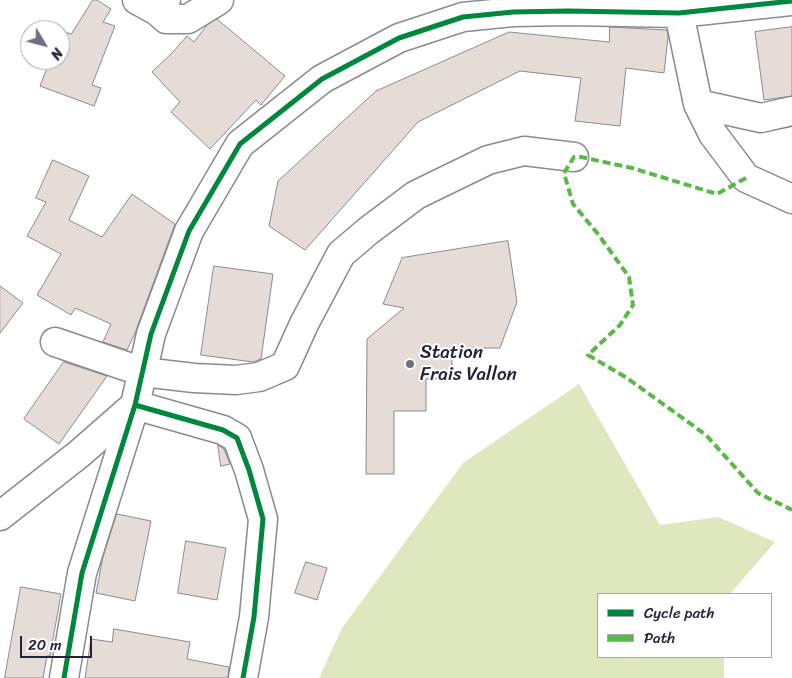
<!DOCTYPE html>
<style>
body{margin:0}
#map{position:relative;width:792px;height:678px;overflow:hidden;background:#fff;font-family:Sriracha,sans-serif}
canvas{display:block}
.legend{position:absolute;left:597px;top:593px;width:175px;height:65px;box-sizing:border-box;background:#fff;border:1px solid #a7a7b1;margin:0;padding:6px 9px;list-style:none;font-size:15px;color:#22223b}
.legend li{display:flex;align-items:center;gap:10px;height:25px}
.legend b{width:25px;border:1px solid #a7a7b1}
.north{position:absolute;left:20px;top:20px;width:50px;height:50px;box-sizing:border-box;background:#fff;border:1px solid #a7a7b1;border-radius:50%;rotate:127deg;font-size:14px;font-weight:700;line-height:20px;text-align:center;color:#22223b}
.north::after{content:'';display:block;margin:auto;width:18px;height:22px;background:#6f6f80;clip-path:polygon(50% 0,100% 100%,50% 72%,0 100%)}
.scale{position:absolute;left:20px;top:636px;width:72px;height:22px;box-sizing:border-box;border:2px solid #22223b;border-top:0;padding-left:6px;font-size:15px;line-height:18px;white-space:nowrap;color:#22223b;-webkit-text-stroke:4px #fff;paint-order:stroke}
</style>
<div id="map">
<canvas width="792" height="678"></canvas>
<ul class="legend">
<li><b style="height:6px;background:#00873e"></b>Cycle path</li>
<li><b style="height:6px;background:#58b947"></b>Path</li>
</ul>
<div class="north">N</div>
<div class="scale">20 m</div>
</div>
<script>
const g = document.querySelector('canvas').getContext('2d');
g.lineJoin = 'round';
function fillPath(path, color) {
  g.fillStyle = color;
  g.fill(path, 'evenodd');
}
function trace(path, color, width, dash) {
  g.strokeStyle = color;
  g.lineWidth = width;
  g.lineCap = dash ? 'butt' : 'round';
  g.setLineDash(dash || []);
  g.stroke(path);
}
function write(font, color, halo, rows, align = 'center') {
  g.font = font + ' Sriracha,sans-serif';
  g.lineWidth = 4;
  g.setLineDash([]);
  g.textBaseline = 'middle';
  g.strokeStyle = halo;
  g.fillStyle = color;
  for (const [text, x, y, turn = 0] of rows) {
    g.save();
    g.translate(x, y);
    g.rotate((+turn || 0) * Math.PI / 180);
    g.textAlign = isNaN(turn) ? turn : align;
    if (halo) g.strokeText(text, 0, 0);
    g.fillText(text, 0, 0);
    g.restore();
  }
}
fillPath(new Path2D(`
 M579,384L660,525L718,517L775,542L730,594H598V657H724V678H319L342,628L463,463Z`), '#dfe7be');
const building = new Path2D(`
 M93,0H97L111,9L103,22L115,26L92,85L101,88L94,106L40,86L50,60H60V30L71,34Z
 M217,19L285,76L261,105L256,100L210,149L171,112L180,102L152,72L173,52L187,36L194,42L207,25Z
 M610,27L667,30L668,37L664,73L626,68L620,126L575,121L581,78L520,71L418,122L305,250L269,226L278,181L376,91L509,32L609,42Z
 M792,27V96L764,100L755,32Z
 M53,160L89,176L69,220L102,237L132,194L175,224L135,333L127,350L103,342L111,324L75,308L71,315L37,295L61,254L27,236L46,202L36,198Z
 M508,241L517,302L500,348H452V379H426V411H394V474H366L367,339L404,308L383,304L402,258Z
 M214,266L273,274L261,359L253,362L201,355Z
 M0,286L23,303L0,333Z
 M64,362L107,376L59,444L24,419Z
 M218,445L224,449L230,464L221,466Z
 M117,514L151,521L135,601L96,593L103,557Z
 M186,541L226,548L217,600L178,593Z
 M306,562L327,568L317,600L295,593Z
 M21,587L61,594L50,656H47L43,678H5Z
 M114,629L190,642L187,659L229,667L228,678H85L91,639L112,642Z`);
fillPath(building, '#e6dcd7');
trace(building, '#8a8a8f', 1);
const minor = new Path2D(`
 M137,0L157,11
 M166,0L157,11L166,19H188L219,0
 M679,13L698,104L713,134L746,178L792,199
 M698,104L761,118L792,111
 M55,342L143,372L194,378L236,380L259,377L285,366L304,324L341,254L368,231L416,195L488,160L524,151L574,157
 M135,405L223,430L237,438L249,470L263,519L254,617L243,678
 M0,516L79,454L135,405
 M64,678L82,573L135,405L151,334L189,231L240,144L322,79L399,38L463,17L513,12L568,11L679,13L792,1`);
trace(minor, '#8a8a8f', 31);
trace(minor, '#fff', 28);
trace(new Path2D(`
 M746,178L717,194L632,168L581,157H574L564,173L573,204L598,234L629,277L633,305L620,325L588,355L627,378L706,435L758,493L792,510`), '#58b947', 4, [8, 4]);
trace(new Path2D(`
 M135,405L223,430L237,438L249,470L263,519L254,617L243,678
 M64,678L82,573L135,405L151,334L189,231L240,144L322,79L399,38L463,17L513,12L568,11L679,13L792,1`), '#00873e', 5);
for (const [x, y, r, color] of [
 [410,364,5,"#6f6f80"]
]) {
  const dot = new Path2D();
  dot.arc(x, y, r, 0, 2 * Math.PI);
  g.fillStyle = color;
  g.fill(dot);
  trace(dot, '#fff', 2);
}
write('19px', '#22223b', '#fff', [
 ["Station",420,353],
 ["Frais Vallon",420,375]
], 'left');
</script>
